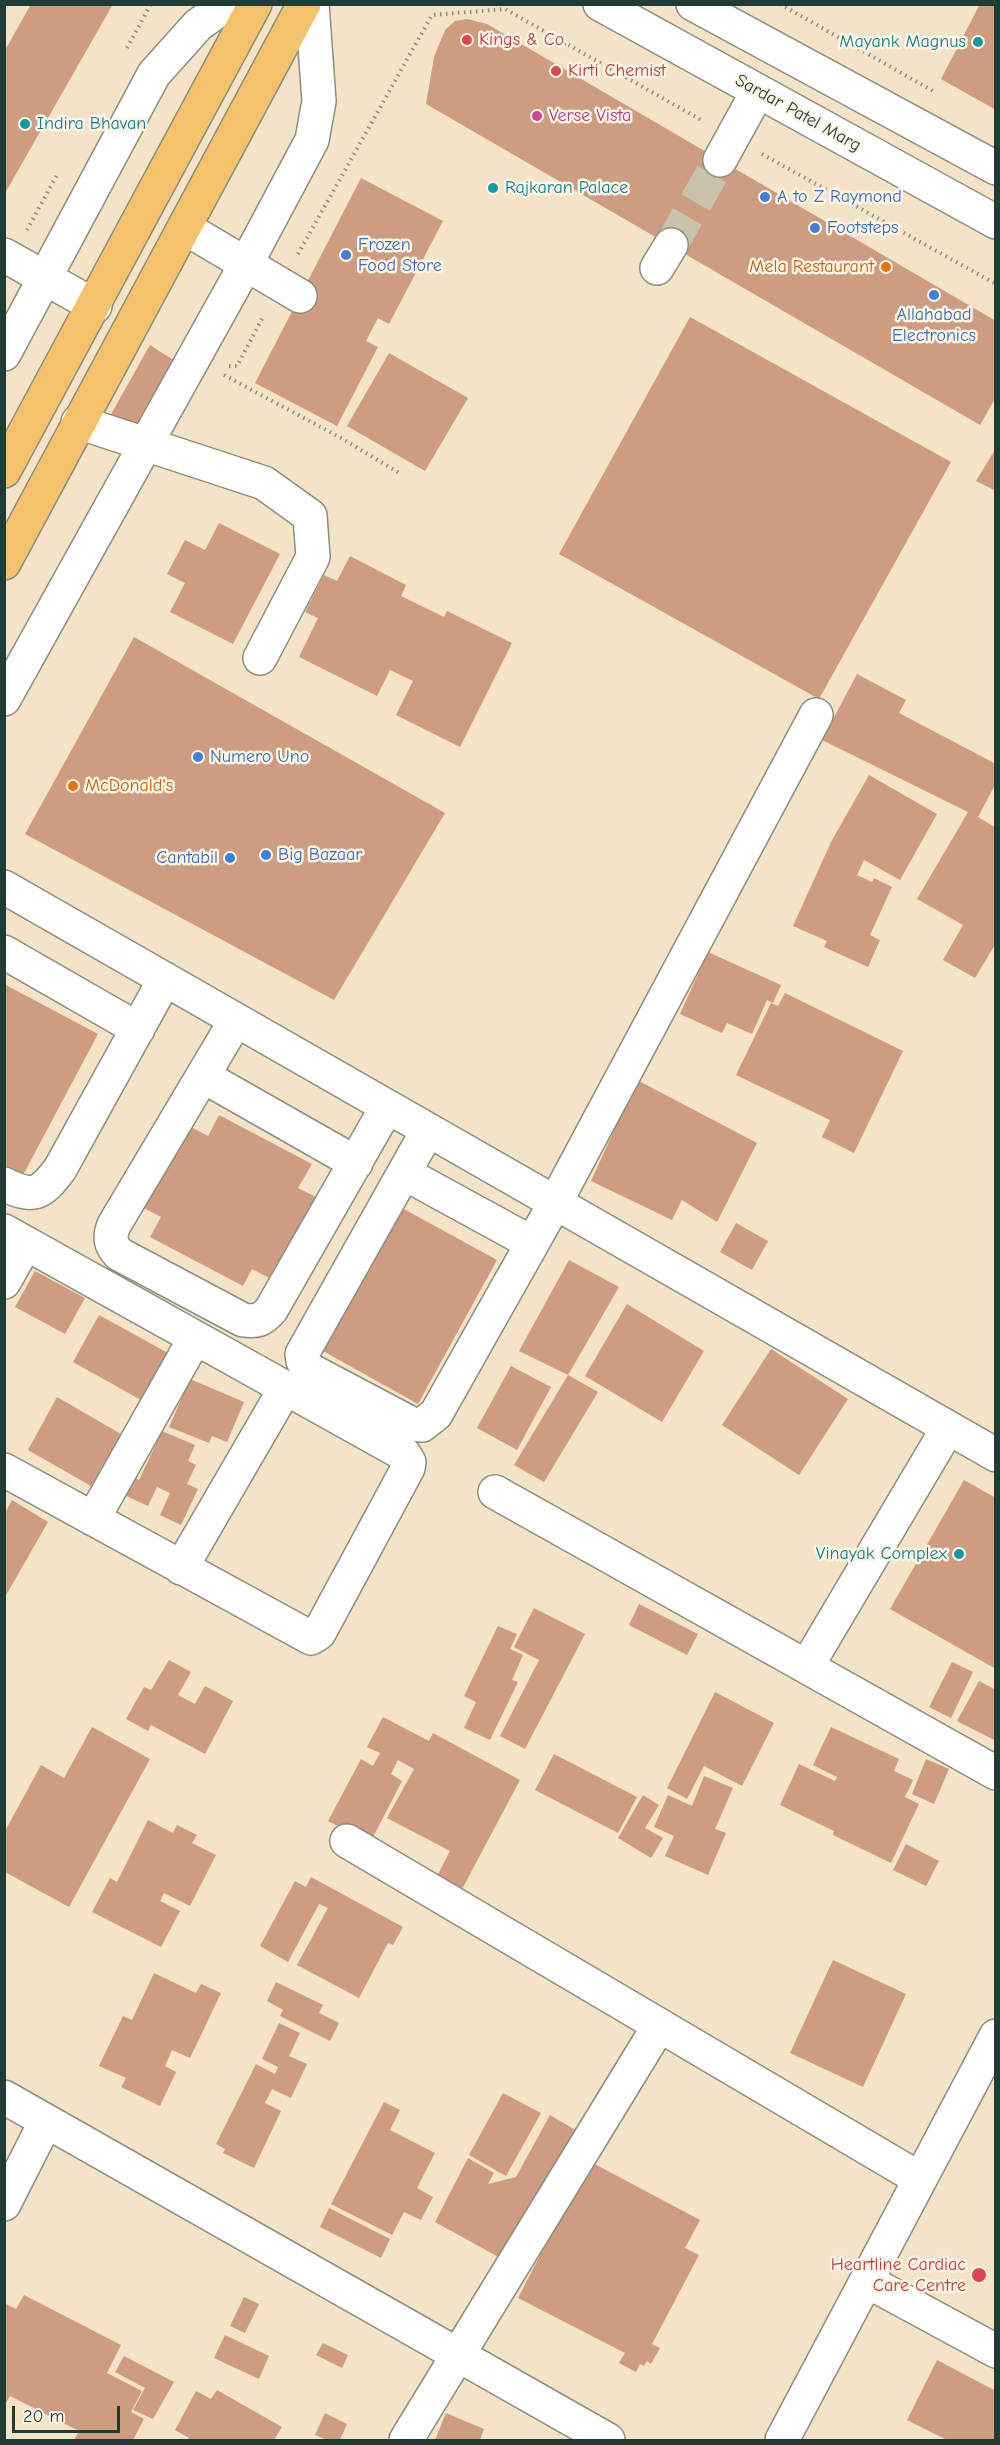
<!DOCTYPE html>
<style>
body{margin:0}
#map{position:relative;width:1000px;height:2445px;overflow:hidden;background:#f4e3c7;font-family:"Comic Neue",sans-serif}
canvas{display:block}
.frame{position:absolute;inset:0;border:6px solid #1f3d34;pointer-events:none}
.scale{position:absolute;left:12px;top:2406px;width:108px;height:27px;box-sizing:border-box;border:3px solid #1f3d34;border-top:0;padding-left:8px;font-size:18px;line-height:21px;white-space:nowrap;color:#1f3d34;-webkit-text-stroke:4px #fcf5e5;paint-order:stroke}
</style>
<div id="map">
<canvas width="1000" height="2445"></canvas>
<div class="frame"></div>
<div class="scale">20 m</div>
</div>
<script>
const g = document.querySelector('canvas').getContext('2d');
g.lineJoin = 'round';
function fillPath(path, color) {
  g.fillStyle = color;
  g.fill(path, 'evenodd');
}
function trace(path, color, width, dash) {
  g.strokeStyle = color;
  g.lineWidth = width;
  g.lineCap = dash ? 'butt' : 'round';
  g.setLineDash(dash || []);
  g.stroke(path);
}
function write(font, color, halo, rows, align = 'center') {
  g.font = font + ' "Comic Neue",sans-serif';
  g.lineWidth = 5;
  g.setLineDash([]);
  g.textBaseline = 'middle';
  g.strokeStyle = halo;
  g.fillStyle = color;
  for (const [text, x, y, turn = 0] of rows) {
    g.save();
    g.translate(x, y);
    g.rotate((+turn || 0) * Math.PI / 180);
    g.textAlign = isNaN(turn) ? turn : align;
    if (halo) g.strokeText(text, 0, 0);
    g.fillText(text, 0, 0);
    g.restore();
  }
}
fillPath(new Path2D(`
 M31,4H113L4,195V52Z
 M980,4H996V110L941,79Z
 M467,19L487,24L996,321V397L980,425L426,104L434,57L445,30L455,21Z
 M361,178L443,221L389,324L378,318L366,341L378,347L337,426L255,383Z
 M690,317L951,462L819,699L559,554Z
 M150,345L178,363L142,429L110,416Z
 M389,353L468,398L425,471L347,426Z
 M996,448V491L976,481Z
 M219,523L280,554L233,644L170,612L185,583L167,574L185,540L205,550Z
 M350,556L406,585L401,596L444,617L447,611L512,643L460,747L396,715L413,681L390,670L377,696L299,657L318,618L305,612L324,575L337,581Z
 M134,637L445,813L334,1000L25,834Z
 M857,674L906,700L899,713L996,764V783L978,817L996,828V943L975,978L943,960L963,925L917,899L968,812L822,740Z
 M869,775L937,814L900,880L864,860L857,875L872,882L874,878L892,887L870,935L880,940L868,967L824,947L827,941L793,926L831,842Z
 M708,952L781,985L773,1003L767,1000L752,1034L727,1023L722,1033L680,1014Z
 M4,984L98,1034L22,1177L4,1168Z
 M785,993L903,1051L854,1153L822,1137L830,1120L736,1075L771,1003L778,1006Z
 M637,1080L757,1143L717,1222L682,1200L672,1220L591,1181Z
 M219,1115L312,1164L298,1188L316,1197L273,1280L252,1269L243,1286L150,1237L161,1217L144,1208L173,1153L189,1126L208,1136Z
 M402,1208L497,1260L418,1404L323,1351Z
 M736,1223L768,1241L752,1270L720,1252Z
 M569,1260L619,1287L568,1375L598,1392L544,1482L514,1465L568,1375L519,1351Z
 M35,1271L85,1298L65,1334L15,1307Z
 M627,1304L704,1351L662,1422L585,1376Z
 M99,1315L168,1353L141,1400L73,1362Z
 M771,1349L848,1399L799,1475L722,1425Z
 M511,1366L551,1387L517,1450L477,1428Z
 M190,1379L244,1402L227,1442L212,1436L209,1443L169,1427Z
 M57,1397L121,1434L91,1486L28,1450Z
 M162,1431L195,1445L188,1461L196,1465L187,1484L198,1489L181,1525L160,1515L170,1493L157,1487L148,1506L124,1495L132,1477L139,1480Z
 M964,1480L996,1498V1669L890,1609Z
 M12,1500L48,1522L5,1597V1513Z
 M639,1604L698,1634L687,1655L629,1625Z
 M534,1608L585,1634L525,1749L500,1736L539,1660L514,1647Z
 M498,1626L517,1634L510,1649L523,1655L512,1680L518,1682L490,1740L464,1728L476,1702L464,1696Z
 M169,1660L191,1672L178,1695L195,1704L205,1686L233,1701L205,1754L151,1725L148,1731L126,1719L144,1687L151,1690Z
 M952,1662L973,1672L951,1718L929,1707Z
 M979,1681L996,1690V1741L957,1721Z
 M715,1692L774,1723L742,1786L704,1766L687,1799L667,1788Z
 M383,1717L429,1741L433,1733L520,1780L460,1893L435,1880L450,1851L387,1818L414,1769L398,1760L391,1774L402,1781L370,1843L328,1821L361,1759L373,1766L380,1753L367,1747Z
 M92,1727L150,1759L69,1907L5,1872V1831L41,1765L64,1778Z
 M831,1727L899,1759L894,1771L913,1780L905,1797L919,1804L891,1863L833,1835L834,1831L780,1805L799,1764L835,1781L837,1777L813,1765Z
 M554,1754L637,1797L618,1833L535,1790Z
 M926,1759L949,1769L934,1804L912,1794Z
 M704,1776L733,1788L715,1829L726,1833L708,1875L665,1856L674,1836L654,1827L668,1795L692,1806Z
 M643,1795L659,1805L645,1828L663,1838L651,1858L618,1838Z
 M148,1820L173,1833L177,1825L197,1835L192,1843L216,1855L190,1906L164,1893L160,1901L180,1911L161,1947L92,1912L110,1878L117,1882Z
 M906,1844L939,1861L926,1886L893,1870Z
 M311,1877L403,1927L393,1945L388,1943L359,1998L297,1965L328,1908L319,1904L288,1962L260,1946L295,1881L306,1887Z
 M833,1960L906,1994L863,2087L790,2053Z
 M154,1973L196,1993L201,1984L221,1993L190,2058L172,2050L165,2066L176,2072L160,2106L121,2087L126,2078L99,2066L123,2016L132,2020Z
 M276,1982L323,2005L319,2013L339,2023L330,2041L280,2016L283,2010L267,2001Z
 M279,2023L300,2033L289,2056L307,2064L291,2098L272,2089L265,2103L281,2111L254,2168L223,2153L225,2149L216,2144L256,2064L275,2074L278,2067L262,2059Z
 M503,2093L541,2113L506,2176L469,2155Z
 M384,2102L400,2110L390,2130L435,2153L417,2188L433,2197L421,2220L404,2212L392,2235L331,2204Z
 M550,2115L577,2131L504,2260L435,2222L468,2158L494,2173L488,2184L516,2177Z
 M589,2161L700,2220L685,2248L699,2255L652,2344L660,2348L651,2364L647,2361L644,2366L640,2364L636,2372L619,2363L625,2353L518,2298Z
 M329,2208L390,2239L381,2258L320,2227Z
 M24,2295L121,2345L107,2373L142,2391L131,2412L144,2419L133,2440H74L79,2431L10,2396L4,2406V2303L16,2309Z
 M244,2297L259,2304L245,2333L230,2326Z
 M225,2335L269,2356L259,2379L214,2358Z
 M323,2343L348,2355L342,2368L316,2355Z
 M124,2356L174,2382L153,2419L133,2410L145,2388L115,2372Z
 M937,2360L996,2391V2440H947L907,2420Z
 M217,2390L282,2427L274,2440H188L189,2438L175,2430L196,2391L211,2399Z
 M325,2413L347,2424L340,2440H327L315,2435Z
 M446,2413L484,2429L480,2440H435Z`), '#ce9c80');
trace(new Path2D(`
 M671,245L720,160`), '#c9c2aa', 33, [33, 16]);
const minor = new Path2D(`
 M600,4L996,222
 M693,4L996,168
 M720,160L758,91
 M185,228L300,296
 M4,255L95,306
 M657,268L671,245
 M4,354L154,74L198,25L227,4
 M78,422L264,483L310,516L313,557L260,658
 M4,699L246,264L312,140L319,101L312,4
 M4,887L996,1455
 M4,952L138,1029
 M236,1020L114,1225C109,1237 110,1244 119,1254L243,1320C257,1322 262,1320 271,1310L387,1107
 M203,1076L356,1163
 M428,1130L302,1354L303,1361L308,1369L412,1424L422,1425L436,1414L555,1203L816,715
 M404,1173L532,1243
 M4,1184C34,1199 41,1194 60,1169L165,979
 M4,1231L404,1454L409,1462L408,1468L319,1633L311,1638L4,1470
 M4,1282L26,1243
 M495,1492L996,1773
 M93,1519L195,1338
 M181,1568L285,1389
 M807,1666L948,1428
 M347,1841L920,2179
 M4,2097L608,2440
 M4,2204L46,2121
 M867,2281L996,2351
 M406,2440L659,2026
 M782,2440L996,2036`);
const major = new Path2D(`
 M4,471L255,4
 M4,563L304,4`);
trace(minor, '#8a907e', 36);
trace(major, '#8a907e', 36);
trace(new Path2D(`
 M780,4L933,91
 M127,48L151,4
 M762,154L996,284
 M27,230L58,173
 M298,254L432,15L505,9L703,121
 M229,366H237L264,315
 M224,375L341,438L401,474`), '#8a907e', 4, [1.5, 4.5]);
trace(minor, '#fff', 33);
trace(major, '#f4c26a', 33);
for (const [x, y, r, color] of [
 [467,40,6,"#e0444e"],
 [978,42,6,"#0f9aa8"],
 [556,71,6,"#e0444e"],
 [537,116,6,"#d1479c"],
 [25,124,6,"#0f9aa8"],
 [493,188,6,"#0f9aa8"],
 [765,197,6,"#3f7fe0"],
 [815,228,6,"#3f7fe0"],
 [346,255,6,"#3f7fe0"],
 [886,267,6,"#e8710a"],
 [934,295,6,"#3f7fe0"],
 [198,757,6,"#3f7fe0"],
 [73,786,6,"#e8710a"],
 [266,855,6,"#3f7fe0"],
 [230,858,6,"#3f7fe0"],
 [959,1554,6,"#0f9aa8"],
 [979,2275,8,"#e0444e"]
]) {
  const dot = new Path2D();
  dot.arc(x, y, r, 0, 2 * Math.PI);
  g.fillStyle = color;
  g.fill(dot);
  trace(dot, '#fcf5e5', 2);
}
write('18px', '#be3a42', '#fcf5e5', [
 ["Kings & Co.",479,40],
 ["Kirti Chemist",568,71],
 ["Heartline Cardiac",966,2265,"right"],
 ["Care Centre",966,2286,"right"]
], 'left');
write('18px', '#0d838f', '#fcf5e5', [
 ["Mayank Magnus",966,42],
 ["Indira Bhavan",37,124,"left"],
 ["Rajkaran Palace",505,188,"left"],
 ["Vinayak Complex",947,1554]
], 'right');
write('18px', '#1f3d34', '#fcf5e5', [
 ["Sardar Patel Marg",798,113,29]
]);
write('18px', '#b23c85', '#fcf5e5', [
 ["Verse Vista",549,116]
], 'left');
write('18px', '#366cbe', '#fcf5e5', [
 ["A to Z Raymond",777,197],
 ["Footsteps",827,228],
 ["Frozen",358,245],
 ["Food Store",358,266],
 ["Allahabad",934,315,"center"],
 ["Electronics",934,336,"center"],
 ["Numero Uno",210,757],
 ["Big Bazaar",278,855],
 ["Cantabil",218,858,"right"]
], 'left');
write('18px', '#c56008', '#fcf5e5', [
 ["Mela Restaurant",874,267],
 ["McDonald's",85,786,"left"]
], 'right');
</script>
